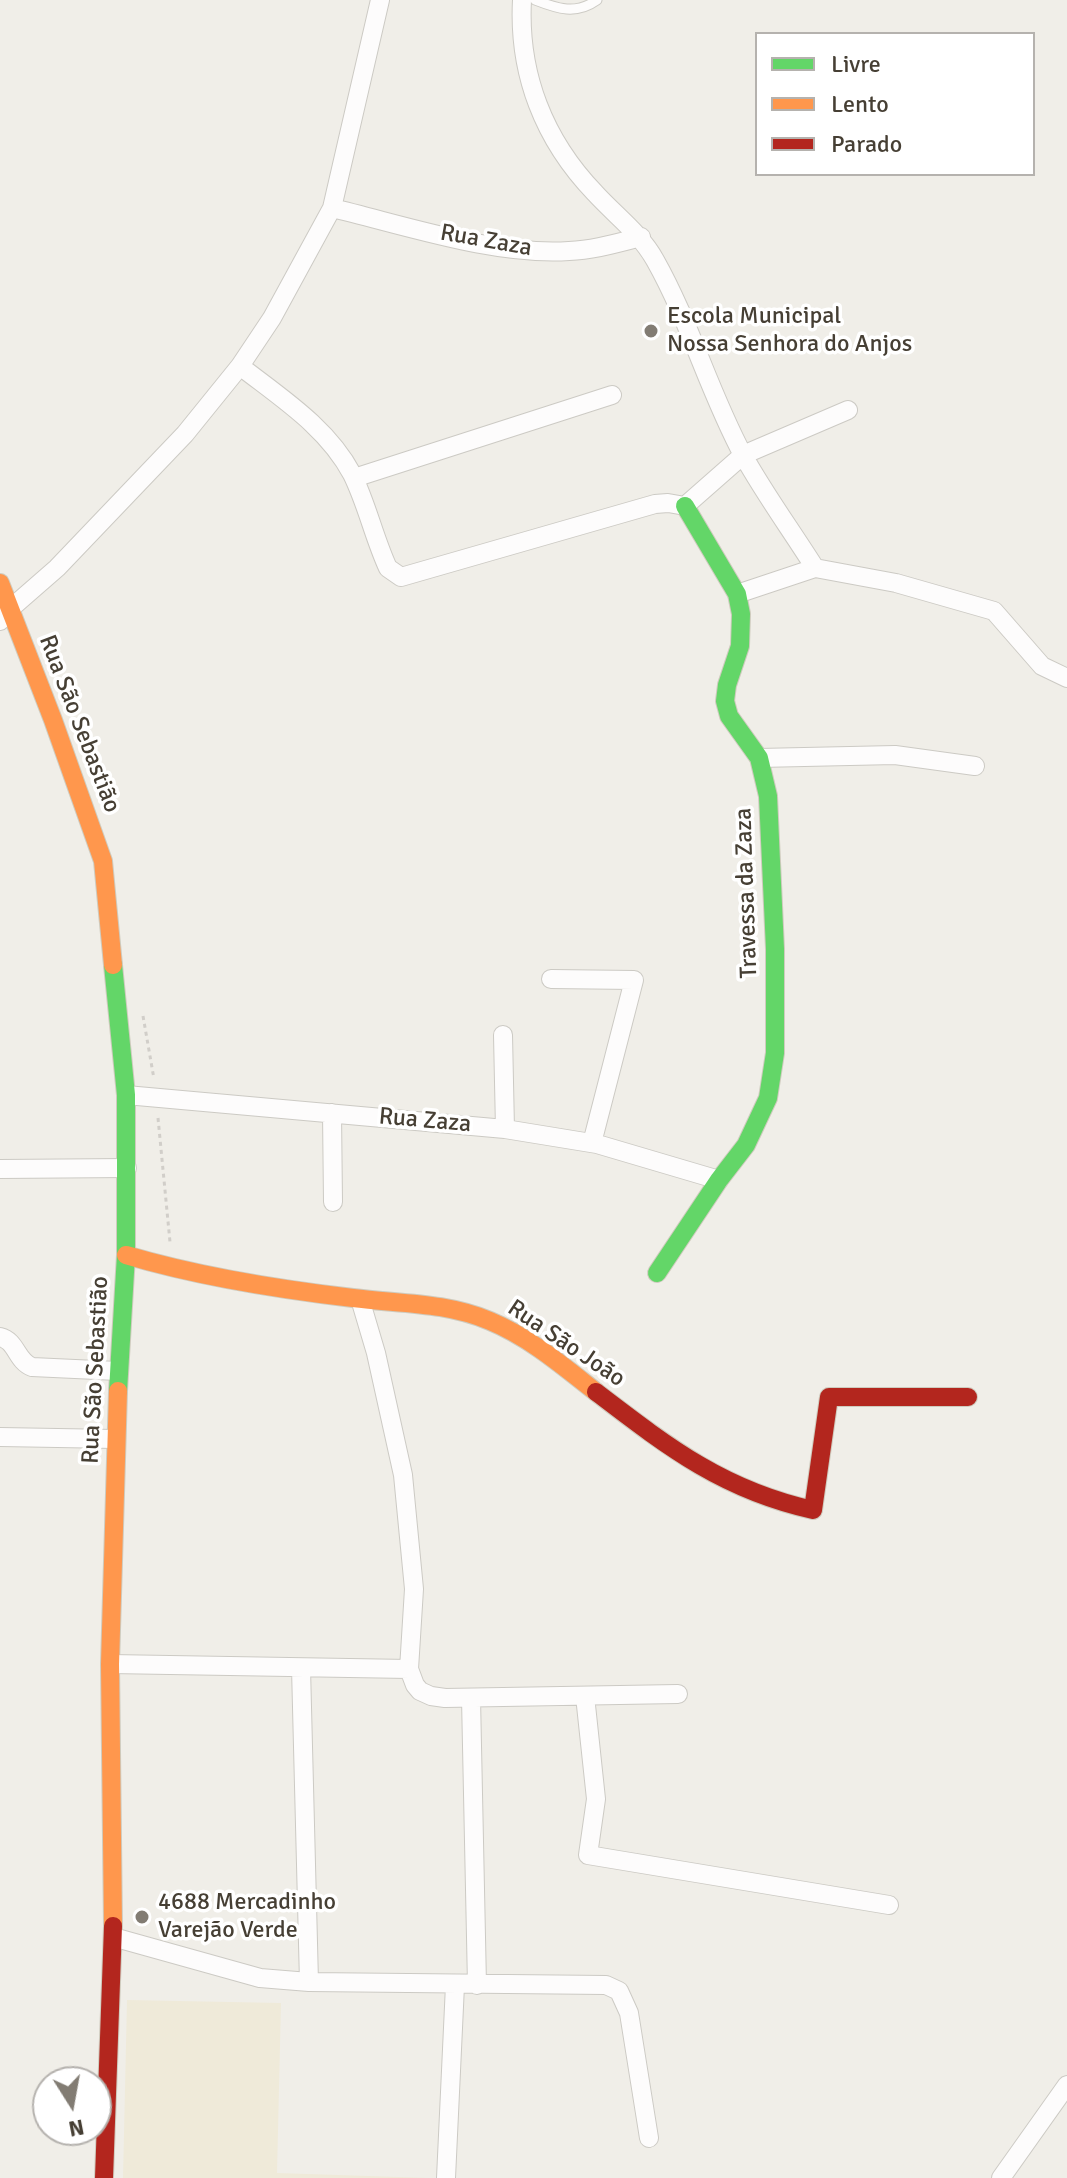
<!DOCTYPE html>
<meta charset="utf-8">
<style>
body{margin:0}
#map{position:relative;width:1067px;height:2178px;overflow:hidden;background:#f0eee8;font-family:Signika,sans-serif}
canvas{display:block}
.legend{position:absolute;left:755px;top:32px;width:280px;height:144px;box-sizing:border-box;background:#fff;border:2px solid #b5b2ae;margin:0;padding:10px 14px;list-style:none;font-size:24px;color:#463f34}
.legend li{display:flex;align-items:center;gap:16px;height:40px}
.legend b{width:40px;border:2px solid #b5b2ae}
.north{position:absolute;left:32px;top:2066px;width:80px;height:80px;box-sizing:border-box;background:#fff;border:2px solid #b5b2ae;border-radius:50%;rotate:169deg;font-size:22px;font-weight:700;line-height:32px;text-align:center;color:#463f34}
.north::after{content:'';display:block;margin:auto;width:28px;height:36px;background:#827c73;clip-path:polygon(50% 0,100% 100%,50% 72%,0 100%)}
</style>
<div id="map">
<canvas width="1067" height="2178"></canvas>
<ul class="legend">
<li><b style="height:10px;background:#63d668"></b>Livre</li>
<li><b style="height:10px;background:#ff974d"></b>Lento</li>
<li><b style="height:10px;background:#b3261e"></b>Parado</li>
</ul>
<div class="north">N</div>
</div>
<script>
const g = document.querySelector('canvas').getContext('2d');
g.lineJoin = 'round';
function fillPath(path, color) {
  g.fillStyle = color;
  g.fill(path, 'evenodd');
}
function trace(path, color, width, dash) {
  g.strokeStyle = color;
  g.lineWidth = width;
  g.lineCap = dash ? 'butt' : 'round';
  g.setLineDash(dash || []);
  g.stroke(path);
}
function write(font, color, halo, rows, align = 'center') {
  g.font = font + ' Signika,sans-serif';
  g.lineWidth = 7;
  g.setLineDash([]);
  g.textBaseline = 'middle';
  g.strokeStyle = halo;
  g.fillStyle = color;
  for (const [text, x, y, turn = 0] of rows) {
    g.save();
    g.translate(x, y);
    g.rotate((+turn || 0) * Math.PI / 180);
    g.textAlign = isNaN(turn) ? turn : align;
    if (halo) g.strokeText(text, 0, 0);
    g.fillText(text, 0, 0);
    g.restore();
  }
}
fillPath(new Path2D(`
 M127,2000L281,2003L277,2173L429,2178H123Z`), '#efead9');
const lane = new Path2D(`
 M535,0C558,9 576,15 597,0`);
const street = new Path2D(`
 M522,0C518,74 544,140 595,193C616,216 640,233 655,260C690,322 709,392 743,455C764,493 791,530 815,568
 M332,208C404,225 495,256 569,251C594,250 617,243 641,237
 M240,366C281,398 327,427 352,474C367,504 374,538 388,568L401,577L655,504L668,503L685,506L743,455L848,410
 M354,478L612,395
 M737,594L815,568L896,583L994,611L1042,666L1067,678
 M0,621L10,609L57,568L185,434L240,366L272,318L332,208L380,0
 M759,758L895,755L975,766
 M551,979L634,980L592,1143
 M503,1035L505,1129
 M126,1095L505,1129L597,1144L719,1180
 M332,1113L333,1202
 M0,1169L127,1168
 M360,1299L376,1353L403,1475L414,1589L409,1669L415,1685L420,1691L431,1696L445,1698L678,1694
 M0,1337C17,1341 16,1361 32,1367L118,1371
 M0,1437L115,1439
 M110,1664L409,1669
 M301,1668L309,1982
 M585,1696L596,1799L588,1855L889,1905
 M471,1698L477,1985
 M113,1937L260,1978L309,1982L606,1985L619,1991L629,2013L649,2138
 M446,2178L455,1985
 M1001,2178L1067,2085`);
const fast = new Path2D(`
 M113,965L126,1095V1255L118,1391
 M657,1273L719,1180L746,1145L768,1098L775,1053V949L768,796L759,758L729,716L725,701L727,685L740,646L741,614L737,594L685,506`);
const slow = new Path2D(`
 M0,583L53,720L103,861L113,965
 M126,1255C200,1277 276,1289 353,1298C400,1304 445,1302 490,1321C529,1337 563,1366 596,1392
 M113,1926L110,1664L118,1391`);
const jam = new Path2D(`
 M596,1392C668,1447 723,1490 813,1510L829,1397H968
 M104,2178L113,1926`);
trace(lane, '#cccac4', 11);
trace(street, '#cccac4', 20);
trace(fast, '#cfcbbe', 20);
trace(slow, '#cfcbbe', 20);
trace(jam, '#cfcbbe', 20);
trace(new Path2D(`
 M143,1016L154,1079
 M158,1118L170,1242`), '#d1cec9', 3, [4, 4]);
trace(lane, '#fdfcfc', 9);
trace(street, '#fdfcfc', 18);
trace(fast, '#63d668', 18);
trace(slow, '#ff974d', 18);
trace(jam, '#b3261e', 18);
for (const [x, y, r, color] of [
 [651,331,8,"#827c73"],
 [142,1917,8,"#827c73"]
]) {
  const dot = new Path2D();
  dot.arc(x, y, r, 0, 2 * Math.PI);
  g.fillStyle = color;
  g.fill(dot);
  trace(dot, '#fff', 3);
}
write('24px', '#463f34', '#fff', [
 ["Rua Zaza",486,241,10],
 ["Rua São Sebastião",79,724,69],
 ["Travessa da Zaza",747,893,-92],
 ["Rua Zaza",425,1121,5],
 ["Rua São João",566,1344,34],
 ["Rua São Sebastião",96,1370,-87]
]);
write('24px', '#463f34', '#fff', [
 ["Escola Municipal",667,317],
 ["Nossa Senhora do Anjos",667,345],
 ["4688 Mercadinho",158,1903],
 ["Varejão Verde",158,1931]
], 'left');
</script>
